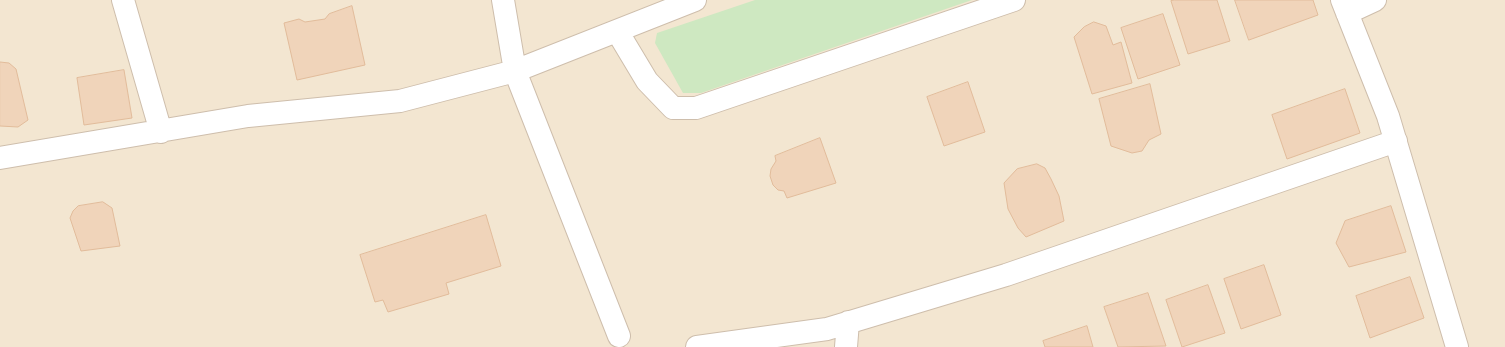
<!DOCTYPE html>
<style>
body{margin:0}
canvas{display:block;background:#fbf3e2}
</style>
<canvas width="1505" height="347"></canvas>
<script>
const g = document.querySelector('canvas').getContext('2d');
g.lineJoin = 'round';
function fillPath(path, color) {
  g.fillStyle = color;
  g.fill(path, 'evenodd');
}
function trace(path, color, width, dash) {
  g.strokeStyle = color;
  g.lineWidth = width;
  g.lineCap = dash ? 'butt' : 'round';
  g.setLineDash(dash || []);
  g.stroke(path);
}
fillPath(new Path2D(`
 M0,0H1505V347H0Z`), '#f3e6d1');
fillPath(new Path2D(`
 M755,0H972L701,93H683L655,43L657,33Z`), '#cee8c1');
const building = new Path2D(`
 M1175,0H1217L1230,41L1188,54L1171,1Z
 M1235,0H1313L1318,15L1249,40Z
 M352,6L365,65L297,80L284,23L299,19L305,22L325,19L329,14Z
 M1163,14L1180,65L1138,79L1121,28Z
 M1094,22L1106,26L1113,45L1121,42L1132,83L1092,94L1074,37L1084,27Z
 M0,62L9,63L16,69L28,120L18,127L0,126Z
 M124,70L132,118L84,125L77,78Z
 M968,82L985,132L944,146L927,97Z
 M1150,84L1161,134L1149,140L1142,151L1132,153L1111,146L1099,99Z
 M1345,89L1360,133L1287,159L1272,115Z
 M820,138L836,183L787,198L784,191L778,190L773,185L770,176L771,169L776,161L775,156Z
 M1037,164L1045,168L1051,179L1059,196L1064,221L1026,237L1018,228L1008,209L1004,183L1017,169Z
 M103,202L112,208L120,246L81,251L70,218L73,211L78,206Z
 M1391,206L1406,252L1349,267L1336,243L1345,221Z
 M486,215L501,266L446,283L449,294L388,312L383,300L375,302L360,255Z
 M1264,265L1281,315L1241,329L1224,279Z
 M1410,277L1424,318L1370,338L1356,296Z
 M1208,285L1225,333L1182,347L1166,300Z
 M1148,293L1166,346L1118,347L1104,307Z
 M1087,326L1093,347H1045L1043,341Z`);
fillPath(building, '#f0d4ba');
trace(building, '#e2bc9b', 1);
const minor = new Path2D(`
 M123,0L161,132
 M503,0L515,71L619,336
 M1342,0L1388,116L1457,347
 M1347,13L1375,0
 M617,31L647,81L673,108H696L1014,0
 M0,158L248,116L400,101L515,71L695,0
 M697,347L827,329L1006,275L1396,141
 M846,347L848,322`);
trace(minor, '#cebeac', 24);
trace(minor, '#fff', 22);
</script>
